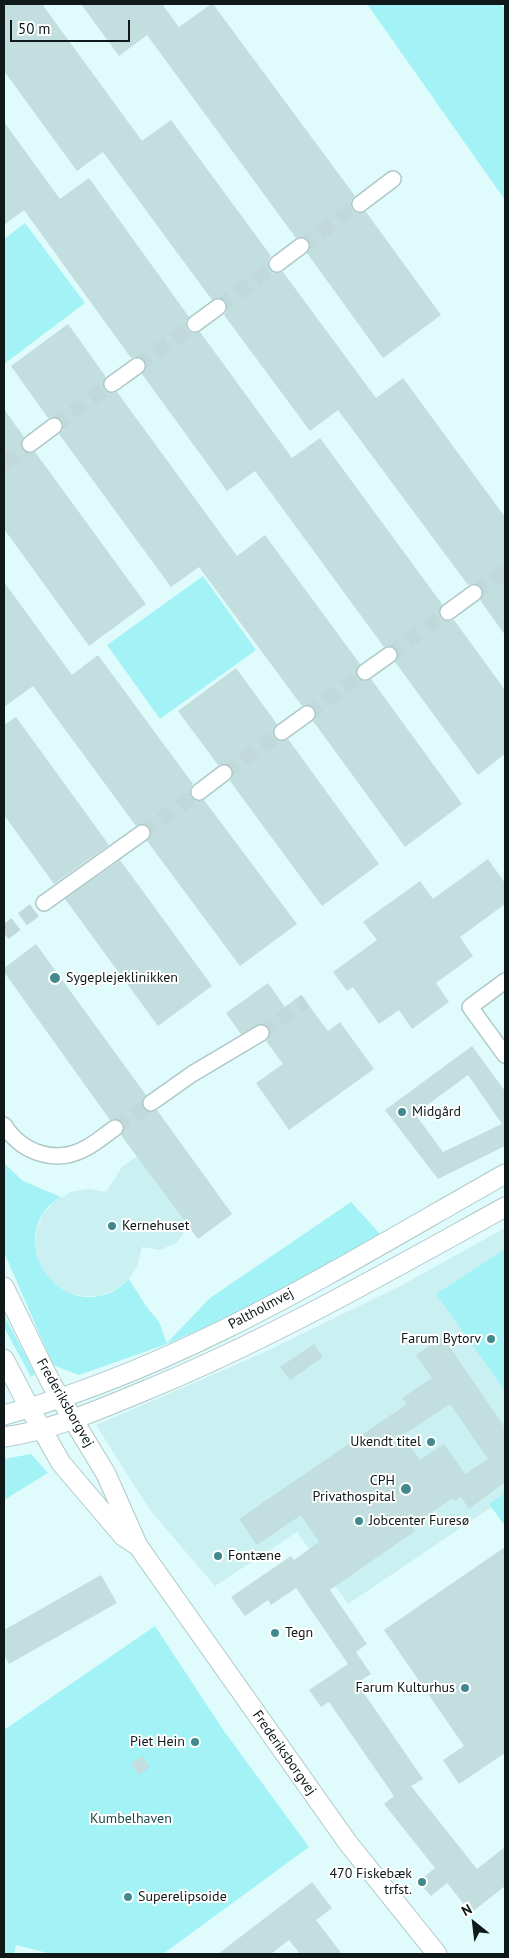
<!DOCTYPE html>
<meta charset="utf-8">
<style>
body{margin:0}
#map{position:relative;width:509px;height:1958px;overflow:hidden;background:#e0fbfc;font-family:"PT Sans",sans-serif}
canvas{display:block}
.frame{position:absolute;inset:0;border:5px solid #0f1919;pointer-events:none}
.north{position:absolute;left:449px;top:1898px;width:50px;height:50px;-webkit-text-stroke:4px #fff;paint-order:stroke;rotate:331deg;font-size:14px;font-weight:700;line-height:20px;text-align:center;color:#0f1919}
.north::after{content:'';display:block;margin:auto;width:18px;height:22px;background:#0f1919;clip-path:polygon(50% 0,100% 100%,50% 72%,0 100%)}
.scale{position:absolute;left:10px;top:20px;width:120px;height:22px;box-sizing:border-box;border:2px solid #0f1919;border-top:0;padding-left:6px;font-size:15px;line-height:18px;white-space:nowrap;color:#0f1919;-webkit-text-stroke:4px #fff;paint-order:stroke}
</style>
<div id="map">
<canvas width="509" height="1958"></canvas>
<div class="frame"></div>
<div class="north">N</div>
<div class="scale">50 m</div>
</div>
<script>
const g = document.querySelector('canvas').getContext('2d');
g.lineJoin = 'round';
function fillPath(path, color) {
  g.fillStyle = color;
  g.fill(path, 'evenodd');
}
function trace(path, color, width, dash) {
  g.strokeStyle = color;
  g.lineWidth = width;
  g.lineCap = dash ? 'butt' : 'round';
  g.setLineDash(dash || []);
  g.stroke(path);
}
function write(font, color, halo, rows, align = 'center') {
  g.font = font + ' "PT Sans",sans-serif';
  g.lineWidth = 4;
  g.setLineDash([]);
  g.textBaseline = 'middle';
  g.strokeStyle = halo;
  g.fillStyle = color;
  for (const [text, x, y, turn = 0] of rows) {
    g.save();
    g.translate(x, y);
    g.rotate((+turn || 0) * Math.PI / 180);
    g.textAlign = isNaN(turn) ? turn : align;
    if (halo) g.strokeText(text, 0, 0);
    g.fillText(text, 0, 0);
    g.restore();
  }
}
fillPath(new Path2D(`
 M137,1156L187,1224L182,1236L176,1243L160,1250L142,1247L138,1264L129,1279L115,1290L98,1296H80L63,1291L49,1280L39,1265L35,1248L36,1230L43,1214L55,1201L71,1192L88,1189L106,1192L122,1167Z
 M505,1228V1498L348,1604L297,1532L215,1586L150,1510L96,1425L263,1353L402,1285Z`), '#cbf0f1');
fillPath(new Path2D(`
 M367,4H501L505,9V200Z
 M25,223L85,303L4,364V239Z
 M203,576L256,650L160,719L107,645Z
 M4,1163L23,1181L61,1197C3,1230 51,1321 114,1291C119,1288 124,1283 129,1279L146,1306L159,1322L167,1343L210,1298L351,1202L380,1234L248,1308L167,1344L79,1375L53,1365L4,1252Z
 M505,1249V1391L436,1294Z
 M4,1315L35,1374L31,1377L4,1327Z
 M31,1454L48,1473L4,1500V1459Z
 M505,1493V1526L489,1504Z
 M155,1626L224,1731L309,1847L163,1954H51L16,1945L14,1954H4V1730Z`), '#a3f3f6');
fillPath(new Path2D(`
 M4,4H42L142,141L171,120L271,256L268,261L269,269L274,273L283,272L376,398L403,378L505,517V635L480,600L483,592L481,587L473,584L468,585L338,410L310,431L224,315L227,310L226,302L221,298L212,300L103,152L77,171L4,71Z
 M81,4H162L179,27L211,4H213L355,196L351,201L352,209L357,213L366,212L441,315L383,358L307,253L310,249L309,241L304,237L296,238L147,35L119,56Z
 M4,122L60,199L89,178L189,317L186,321L187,329L192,333L200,332L292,458L320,438L442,604L439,613L441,618L449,621L454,620L505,690V754L478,775L395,662L398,655L396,649L389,646L384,647L255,471L227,491L142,374L146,366L144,360L137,357L131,358L24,210L4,225Z
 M68,324L106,377L103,384L105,390L112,393L117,392L237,556L265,535L360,664L356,672L358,678L365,681L371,679L462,804L405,847L313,721L316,714L314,708L307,705L302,706L199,567L171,587L59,434L63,429L62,421L57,417L48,418L11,366Z
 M4,409L24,437L21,441L22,449L27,453L35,452L146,604L89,646L4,529Z
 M4,582L72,675L98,655L193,784L190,789L191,797L196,801L204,800L297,924L240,966L147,841L151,833L149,827L142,824L136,826L33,686L4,707Z
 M236,668L277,724L273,732L275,738L282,741L288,739L379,864L322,906L230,781L233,776L232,768L227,764L218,765L178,711Z
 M16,717L109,845L54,884L4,815V725Z
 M488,859L505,883V904L460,937L473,956L436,983L449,1002L412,1029L399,1010L379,1024L353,987L347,991L333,972L377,940L363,922L420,881L433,899Z
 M120,860L212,986L158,1026L65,899Z
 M36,944L146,1095L142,1103L144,1109L151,1112L157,1110L232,1214L198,1239L121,1135L124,1128L122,1122L115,1119L110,1120L4,972V968Z
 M268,983L285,1007L301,995L328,1031L340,1022L374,1069L289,1130L256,1083L283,1064L266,1041L269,1037V1029L266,1025L260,1024L241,1034L226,1013Z
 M472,1046L505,1091V1146L438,1179L385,1110ZM468,1075L502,1124L443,1152L415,1114Z
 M443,1337L505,1428V1482L469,1509L461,1497L455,1501L453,1498L411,1526L415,1531L330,1590L367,1644L356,1652L371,1674L357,1683L423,1779L411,1786L477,1869L505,1847V1886L471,1913L447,1883L431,1896L418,1882L435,1868L384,1804L394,1796L329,1702L321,1707L309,1690L348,1664L296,1588L271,1605L268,1600L245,1616L231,1597L291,1556L294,1560L319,1542L301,1515L257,1545L239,1519L407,1404L402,1398L432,1378L416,1355ZM450,1404L488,1459L465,1474L444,1444L420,1460L403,1435Z
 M314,1344L323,1357L290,1380L280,1367Z
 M505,1547V1753L459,1784L443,1760L464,1746L384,1630Z
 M101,1575L117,1603L9,1664L4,1654V1630Z
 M142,1756L150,1767L139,1775L131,1764Z
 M312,1882L332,1908L316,1920L342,1954H300L289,1940L271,1954H218Z`), '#c3dede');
trace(new Path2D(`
 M301,246L360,204
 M218,307L277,264
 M137,366L195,324
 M54,426L112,384
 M4,463L30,444
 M474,593L505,571
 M389,655L448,612
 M307,714L365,672
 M224,773L282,732
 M142,833L199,792
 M4,933L44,903
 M261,1033L306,1001
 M115,1128L151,1103`), '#c1d9da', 15, [15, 8]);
const minor = new Path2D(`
 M360,204L393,179
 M277,264L301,246
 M195,324L218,307
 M112,384L137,366
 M30,444L54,426
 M448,612L474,593
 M365,672L389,655
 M282,732L307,714
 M199,792L224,773
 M44,903L142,833
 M505,981L470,1007L505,1055
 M151,1103L192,1074L261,1033
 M4,1125C22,1153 56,1165 86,1148C96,1143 106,1134 115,1128`);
const tertiary = new Path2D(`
 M4,1287L51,1383L106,1474L138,1546L348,1843L437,1954
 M4,1359L29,1407L61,1463L123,1536L135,1544
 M4,1415C182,1368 345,1264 505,1174
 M4,1437C53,1430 98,1410 144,1391C269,1340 387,1272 505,1207`);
trace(minor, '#aec8c9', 18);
trace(tertiary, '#aec8c9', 21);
trace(minor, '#fff', 15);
trace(tertiary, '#fff', 19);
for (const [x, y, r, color] of [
 [55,978,6,"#41898c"],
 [402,1112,5,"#41898c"],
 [112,1226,5,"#41898c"],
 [491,1339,5,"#41898c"],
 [431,1442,5,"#41898c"],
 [406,1489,6,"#41898c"],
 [359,1521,5,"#41898c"],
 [218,1556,5,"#41898c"],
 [275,1633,5,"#41898c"],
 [465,1688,5,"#41898c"],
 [195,1742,5,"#41898c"],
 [422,1882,5,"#41898c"],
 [128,1897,5,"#41898c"]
]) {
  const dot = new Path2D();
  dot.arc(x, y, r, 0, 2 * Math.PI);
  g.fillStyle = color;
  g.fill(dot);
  trace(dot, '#fff', 2);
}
write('14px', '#0f1919', '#fff', [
 ["Sygeplejeklinikken",66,978],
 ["Midgård",412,1112],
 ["Kernehuset",122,1226],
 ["Farum Bytorv",481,1339,"right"],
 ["Ukendt titel",421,1442,"right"],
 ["CPH",395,1481,"right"],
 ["Privathospital",395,1497,"right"],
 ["Jobcenter Furesø",369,1521],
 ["Fontæne",228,1556],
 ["Tegn",285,1633],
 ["Farum Kulturhus",455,1688,"right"],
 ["Piet Hein",185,1742,"right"],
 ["470 Fiskebæk",412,1874,"right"],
 ["trfst.",412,1890,"right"],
 ["Superelipsoide",138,1897]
], 'left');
write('14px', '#0f1919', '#fff', [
 ["Paltholmvej",261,1309,-28],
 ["Frederiksborgvej",65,1403,60],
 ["Frederiksborgvej",284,1753,55]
]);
write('14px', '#1c4c4e', '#fff', [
 ["Kumbelhaven",131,1819]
]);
</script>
